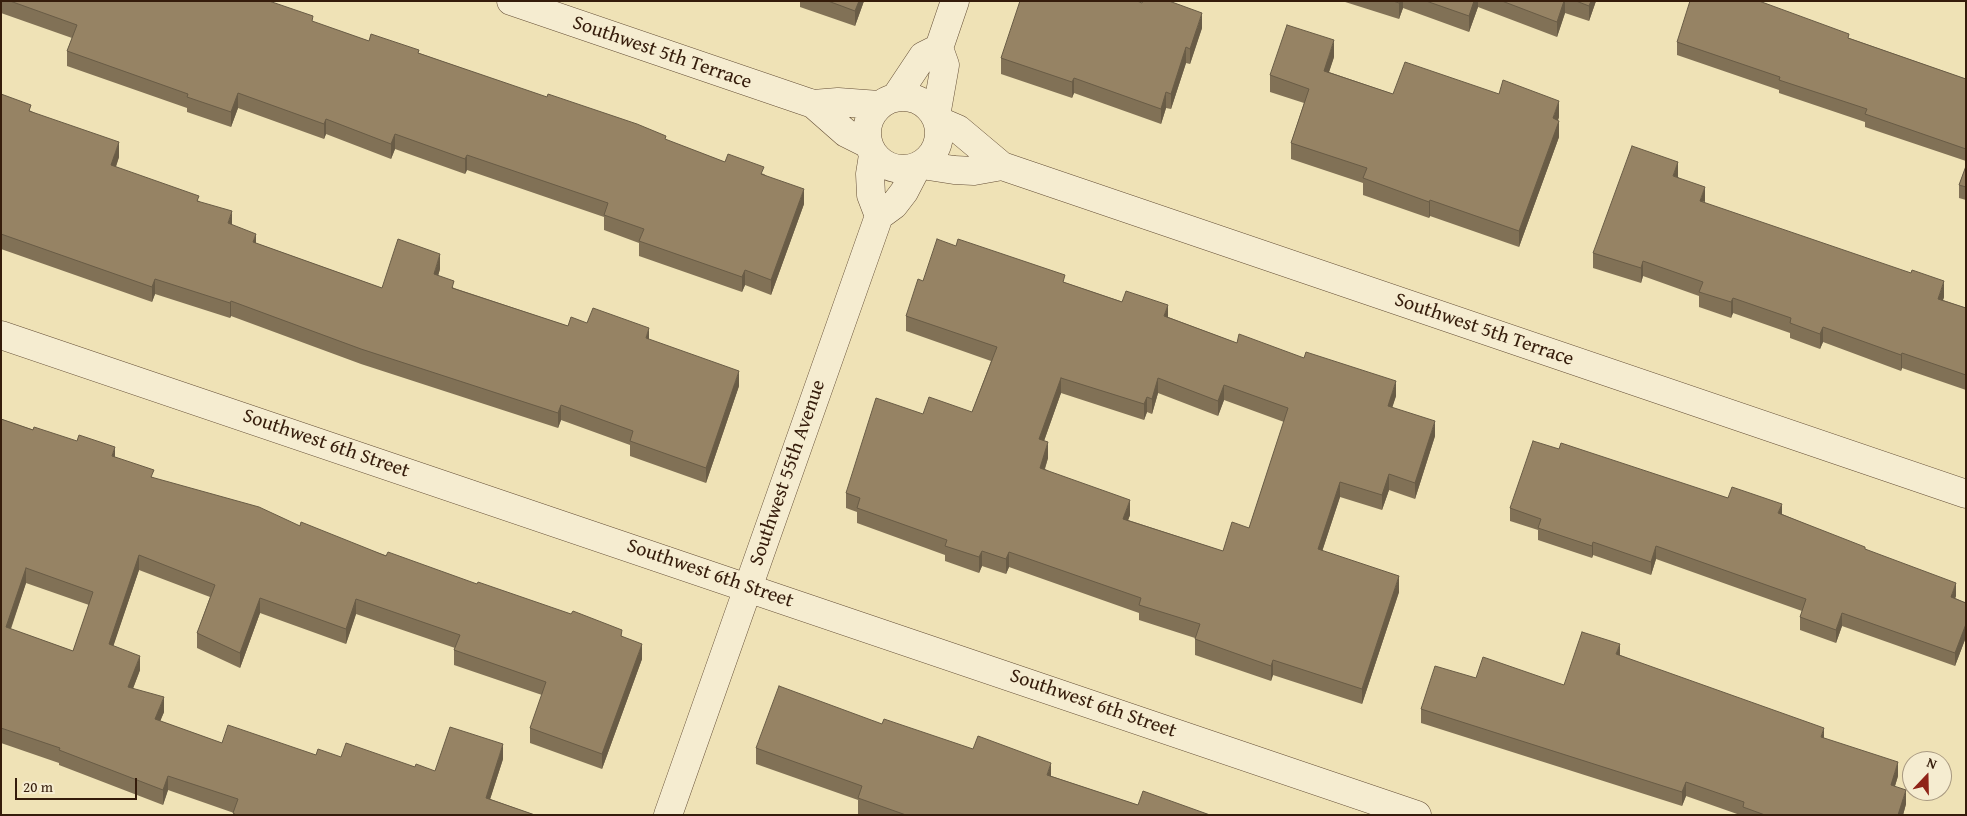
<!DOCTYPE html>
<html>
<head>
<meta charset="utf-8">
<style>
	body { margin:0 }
	#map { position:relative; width:1967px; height:816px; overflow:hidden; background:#efe2b6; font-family:"Gentium Book Plus",serif }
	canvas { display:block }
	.frame { position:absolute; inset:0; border:2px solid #351c0b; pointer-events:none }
	.north { position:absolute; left:1902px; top:751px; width:50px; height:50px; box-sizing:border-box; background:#f5ecd0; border:1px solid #a89981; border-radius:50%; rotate:21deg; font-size:14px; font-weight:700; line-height:20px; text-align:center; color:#351c0b }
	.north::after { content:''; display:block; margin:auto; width:18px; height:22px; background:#8f2418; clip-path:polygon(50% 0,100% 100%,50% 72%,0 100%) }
	.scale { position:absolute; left:15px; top:778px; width:122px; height:22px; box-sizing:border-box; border:2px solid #351c0b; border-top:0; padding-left:6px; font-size:15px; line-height:18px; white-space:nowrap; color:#351c0b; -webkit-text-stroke:4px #f5ecd0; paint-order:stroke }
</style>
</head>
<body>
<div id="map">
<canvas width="1967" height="816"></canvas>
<div class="frame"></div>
<div class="north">N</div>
<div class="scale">20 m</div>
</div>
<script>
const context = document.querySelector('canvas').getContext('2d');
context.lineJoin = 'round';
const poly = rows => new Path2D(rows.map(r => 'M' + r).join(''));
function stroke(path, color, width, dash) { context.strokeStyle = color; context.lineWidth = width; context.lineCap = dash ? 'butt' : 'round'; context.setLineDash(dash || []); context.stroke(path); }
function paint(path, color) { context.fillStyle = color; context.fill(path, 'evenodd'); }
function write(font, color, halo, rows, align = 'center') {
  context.font = font + ' "Gentium Book Plus",serif'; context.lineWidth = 4.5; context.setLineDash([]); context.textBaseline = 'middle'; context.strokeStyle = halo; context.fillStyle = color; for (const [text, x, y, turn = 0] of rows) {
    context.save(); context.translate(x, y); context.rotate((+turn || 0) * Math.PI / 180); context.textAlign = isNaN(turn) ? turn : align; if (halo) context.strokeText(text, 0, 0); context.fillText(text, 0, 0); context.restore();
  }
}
const street = poly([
	[511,1,813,104,838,102,879,105],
	'867 133a36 36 0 1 1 72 0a36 36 0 1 1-72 0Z',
	[895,98,923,56,939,48],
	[813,104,846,133,868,144],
	[936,116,945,65,939,48,955,1],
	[937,120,958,129,1002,166,1966,494],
	[873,155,870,174,871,195,879,216],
	[922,165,954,170,974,171,1002,166],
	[1,335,1417,815],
	[668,815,879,216,894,205,904,192,917,167]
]);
stroke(street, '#644e36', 29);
stroke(street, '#f5ecd0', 28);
paint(poly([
	[1,1,269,1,313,22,369,41,419,53,666,140,725,162,764,174,804,204,771,295,745,285,742,292,639,256,639,243,604,230,604,217,467,170,465,174,395,149,391,159,326,134,324,139,238,108,231,127,187,112,187,108,67,66,67,51,72,38,1,13],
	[800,1,864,1,855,26,800,7],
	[1342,1,1596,1,1589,21,1565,13,1557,37,1478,7,1469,32,1403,8,1399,19],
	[1202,28,1190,64,1186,63,1171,109,1166,108,1161,124,1074,93,1072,98,1001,74,1001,58],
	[1849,38,1966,79,1966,161,1865,127,1865,122,1779,93,1779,90,1677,55,1677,42],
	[1334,57,1329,72,1393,94,1559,117,1558,120,1559,137,1519,247,1430,216,1429,218,1363,195,1363,183,1291,159,1291,143,1304,103,1270,92,1270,75],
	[1,94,31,111,119,157,116,167,199,201,256,243,382,288,440,269,438,276,454,288,568,326,587,323,649,340,739,386,706,483,630,456,630,445,561,420,558,428,361,364,231,316,230,318,155,294,152,302,1,249],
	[1966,166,1966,200,1959,198,1959,185],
	[1678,177,1705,203,1944,297,1943,300,1966,308,1966,390,1902,368,1901,371,1823,342,1820,349,1790,338,1790,333,1733,313,1731,318,1699,307,1699,296,1643,276,1641,283,1593,268,1593,253],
	[956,246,1168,317,1237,343,1396,396,1392,407,1435,436,1415,499,1389,490,1382,510,1340,497,1322,551,1399,592,1362,704,1273,675,1271,681,1195,655,1195,638,1139,620,1139,613,1009,567,1006,574,982,566,979,573,945,561,945,555,857,523,857,512,846,508,846,493,923,414,972,412,991,361,906,331,906,316,923,281],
	[1061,393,1144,420,1147,412,1152,414,1158,393,1218,416,1224,400,1284,422,1249,528,1223,551,1128,520,1130,515,1045,469,1048,458,1044,441],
	[1,419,115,457,154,478,300,526,622,636,642,659,602,769,530,743,530,728,542,695,454,665,454,650,455,648,356,614,346,644,260,613,240,668,197,648,197,633,210,597,139,570,113,646,140,670,133,688,164,712,160,721,222,743,316,755,341,757,415,767,435,771,503,759,490,799,535,815,233,815,234,813,168,790,163,805,59,765,59,763,1,743],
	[26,583,89,605,73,651,11,629],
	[1559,449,1728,498,1782,514,1865,549,1956,596,1955,598,1966,603,1966,637,1955,666,1842,626,1836,643,1800,630,1800,617,1802,611,1656,559,1651,575,1593,555,1592,558,1538,540,1538,530,1510,521,1510,508],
	[1620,655,1824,738,1898,776,1895,786,1906,804,1903,815,1740,815,1686,796,1682,806,1421,723,1421,709,1564,685],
	[882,724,1051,776,1138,805,1210,815,860,815,858,814,858,800,756,764,756,748]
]), '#817156');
paint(poly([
	[859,1,864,1,855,26,855,11],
	[1400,1,1403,1,1403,8,1399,19,1399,3],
	[1474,1,1478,1,1478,7,1469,32,1469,16],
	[1564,1,1565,1,1565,13,1557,37,1557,22],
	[1591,1,1596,1,1589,21,1589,6],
	[1202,13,1202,28,1190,64,1190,49],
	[1334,40,1334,57,1324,87,1324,71],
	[1186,47,1186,63,1171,109,1171,94],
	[1074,78,1074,93,1072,98,1072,82],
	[1166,92,1166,108,1161,124,1161,109],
	[238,93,238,108,231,127,231,112],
	[1559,101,1559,117,1553,135,1553,118],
	[326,119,326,134,324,139,324,124],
	[1559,121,1559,137,1519,247,1519,231],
	[395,134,395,149,391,159,391,144],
	[119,142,119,157,111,180,111,165],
	[467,155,467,170,465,174,465,159],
	[1678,162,1678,178,1673,176],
	[1705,187,1705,202,1700,201],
	[804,189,804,204,771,295,771,280],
	[1430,200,1430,216,1429,218,1429,202],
	[232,211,232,226,228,223],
	[256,234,256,249,253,242],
	[440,254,440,269,434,289,434,274],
	[1643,261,1643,276,1641,283,1641,268],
	[745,270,745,285,742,292,742,277],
	[155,279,155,294,152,302,152,287],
	[1944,281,1944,297,1938,314,1938,299],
	[1733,298,1733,313,1731,318,1731,302],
	[231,301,231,316,230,318,230,303],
	[1168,305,1168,320,1164,316],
	[1823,327,1823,342,1820,349,1820,334],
	[649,328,649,343,646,338],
	[1902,353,1902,368,1901,371,1901,355],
	[739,371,739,386,706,483,706,468],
	[1061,378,1061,393,1039,455,1039,439],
	[1158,378,1158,393,1152,414,1152,399],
	[1396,381,1396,396,1388,421,1388,406],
	[1224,385,1224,400,1218,416,1218,401],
	[1147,397,1147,412,1144,420,1144,404],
	[561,405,561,420,558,428,558,413],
	[1435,421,1435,436,1415,499,1415,483],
	[1048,442,1048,458,1040,483,1040,468],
	[115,447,115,462,112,456],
	[1389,474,1389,490,1382,510,1382,495],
	[1340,482,1340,497,1318,564,1318,549],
	[1130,500,1130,515,1123,534,1123,519],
	[1782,504,1782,517,1778,513],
	[1593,542,1593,555,1592,558,1592,546],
	[1656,546,1656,559,1651,575,1651,562],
	[982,551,982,566,979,573,979,557],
	[1009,552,1009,567,1006,574,1006,559],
	[139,555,139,570,109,659,109,644],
	[26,568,26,583,6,642,6,627],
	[1399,576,1399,592,1362,704,1362,689],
	[1956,583,1956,596,1951,610,1951,597],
	[260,598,260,613,240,668,240,653],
	[356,599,356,614,346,644,346,629],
	[1842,613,1842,626,1836,643,1836,630],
	[1966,624,1966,637,1955,666,1955,653],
	[642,644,642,659,602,769,602,754],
	[1620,644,1620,658,1616,654],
	[140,656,140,670,128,702,128,687],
	[1273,660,1273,675,1271,681,1271,666],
	[164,697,164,712,155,734,155,719],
	[1824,728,1824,742,1821,737],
	[503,744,503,759,486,812,486,798],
	[1898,762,1898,776,1891,799,1891,785],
	[1051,763,1051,779,1047,775],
	[168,776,168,790,163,805,163,790],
	[1686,782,1686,796,1682,806,1682,792],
	[1906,790,1906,804,1903,815,1898,815]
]), '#695c46');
const building = poly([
	[10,1,269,1,313,16,312,21,369,41,371,34,419,50,418,53,547,97,548,94,637,124,666,136,665,139,725,162,728,154,764,167,761,174,804,189,771,280,745,270,742,277,639,241,644,229,604,215,608,203,467,155,465,159,395,134,391,144,326,119,324,124,238,93,231,112,187,97,188,94,67,51,77,25,10,1],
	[828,1,859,1,855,11,828,1],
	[1020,1,1137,1,1142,3,1143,1,1169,1,1202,13,1190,49,1186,47,1171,94,1166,92,1161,109,1074,78,1072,82,1001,58,1020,1],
	[1393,1,1400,1,1399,3,1393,1],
	[1426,1,1474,1,1469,16,1426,1],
	[1502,1,1564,1,1557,22,1502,1],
	[1576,1,1591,1,1589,6,1576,1],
	[1690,1,1759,1,1849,34,1848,38,1966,79,1966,149,1865,114,1867,109,1779,80,1780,77,1677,42,1690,1],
	[1287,25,1334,40,1324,71,1393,94,1405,62,1499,94,1503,80,1559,101,1553,118,1559,121,1519,231,1430,200,1429,202,1363,178,1367,168,1291,143,1309,89,1270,75,1287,25],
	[1,94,31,105,29,111,119,142,111,165,199,196,197,201,232,211,228,223,256,234,253,242,382,288,398,239,440,254,434,274,454,281,452,288,568,326,571,317,587,323,593,308,649,328,646,338,739,371,706,468,630,441,633,431,561,405,558,413,361,349,231,301,230,303,155,279,152,287,1,234,1,94],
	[1632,146,1678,162,1673,176,1705,187,1700,201,1911,273,1912,270,1944,281,1938,299,1966,308,1966,375,1902,353,1901,355,1823,327,1820,334,1790,323,1791,318,1733,298,1731,302,1699,292,1703,282,1643,261,1641,268,1593,253,1632,146],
	[1966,166,1966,187,1959,185,1966,166],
	[937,239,956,246,958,239,1065,275,1063,282,1122,302,1126,291,1168,305,1164,316,1237,343,1239,334,1304,358,1306,352,1396,381,1388,406,1435,421,1415,483,1389,474,1382,495,1340,482,1318,549,1399,576,1362,689,1273,660,1271,666,1195,639,1200,624,1139,605,1141,598,1009,552,1006,559,982,551,979,557,945,546,947,540,857,508,860,498,846,493,876,398,923,414,929,397,972,412,997,347,906,316,918,279,923,281,937,239],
	[1061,378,1144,404,1147,397,1152,399,1158,378,1218,401,1224,385,1288,408,1249,528,1232,522,1223,551,1123,519,1130,500,1040,468,1048,442,1039,439,1061,378],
	[1,419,33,430,34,427,77,441,79,435,115,447,112,456,154,470,151,477,259,507,300,526,301,522,386,556,388,552,477,584,478,582,571,614,573,611,622,630,621,636,642,644,602,754,530,728,546,682,454,650,460,635,356,599,346,629,260,598,240,653,197,633,215,585,139,555,109,644,140,656,128,687,164,697,155,719,222,743,228,725,316,755,318,749,341,757,346,743,415,767,416,764,435,771,450,727,503,744,486,798,535,815,236,815,233,813,238,799,168,776,163,790,59,750,60,748,1,728,1,419],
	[26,568,93,592,73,651,6,627,26,568],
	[1533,441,1559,449,1561,443,1728,498,1732,487,1782,504,1778,513,1865,547,1865,549,1956,583,1951,597,1966,603,1966,624,1955,653,1842,613,1836,630,1800,617,1806,599,1656,546,1651,562,1593,542,1592,546,1538,528,1541,519,1510,508,1533,441],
	[1582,632,1620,644,1616,654,1824,728,1821,737,1898,762,1891,785,1906,790,1898,815,1765,815,1743,807,1744,802,1686,782,1682,792,1421,709,1435,666,1476,678,1483,657,1564,685,1582,632],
	[779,686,882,724,884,719,973,749,978,736,1051,763,1047,775,1138,805,1143,791,1210,815,906,815,858,798,862,786,756,748,779,686]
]);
paint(building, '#968364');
stroke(building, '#695c46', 1);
write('20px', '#351c0b', '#f5ecd0', [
	["Southwest 5th Terrace",662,53,19],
	["Southwest 5th Terrace",1484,330,19],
	["Southwest 6th Street",326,444,19],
	["Southwest 55th Avenue",788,473,-71],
	["Southwest 6th Street",710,574,19],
	["Southwest 6th Street",1093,704,19]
]);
</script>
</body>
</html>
